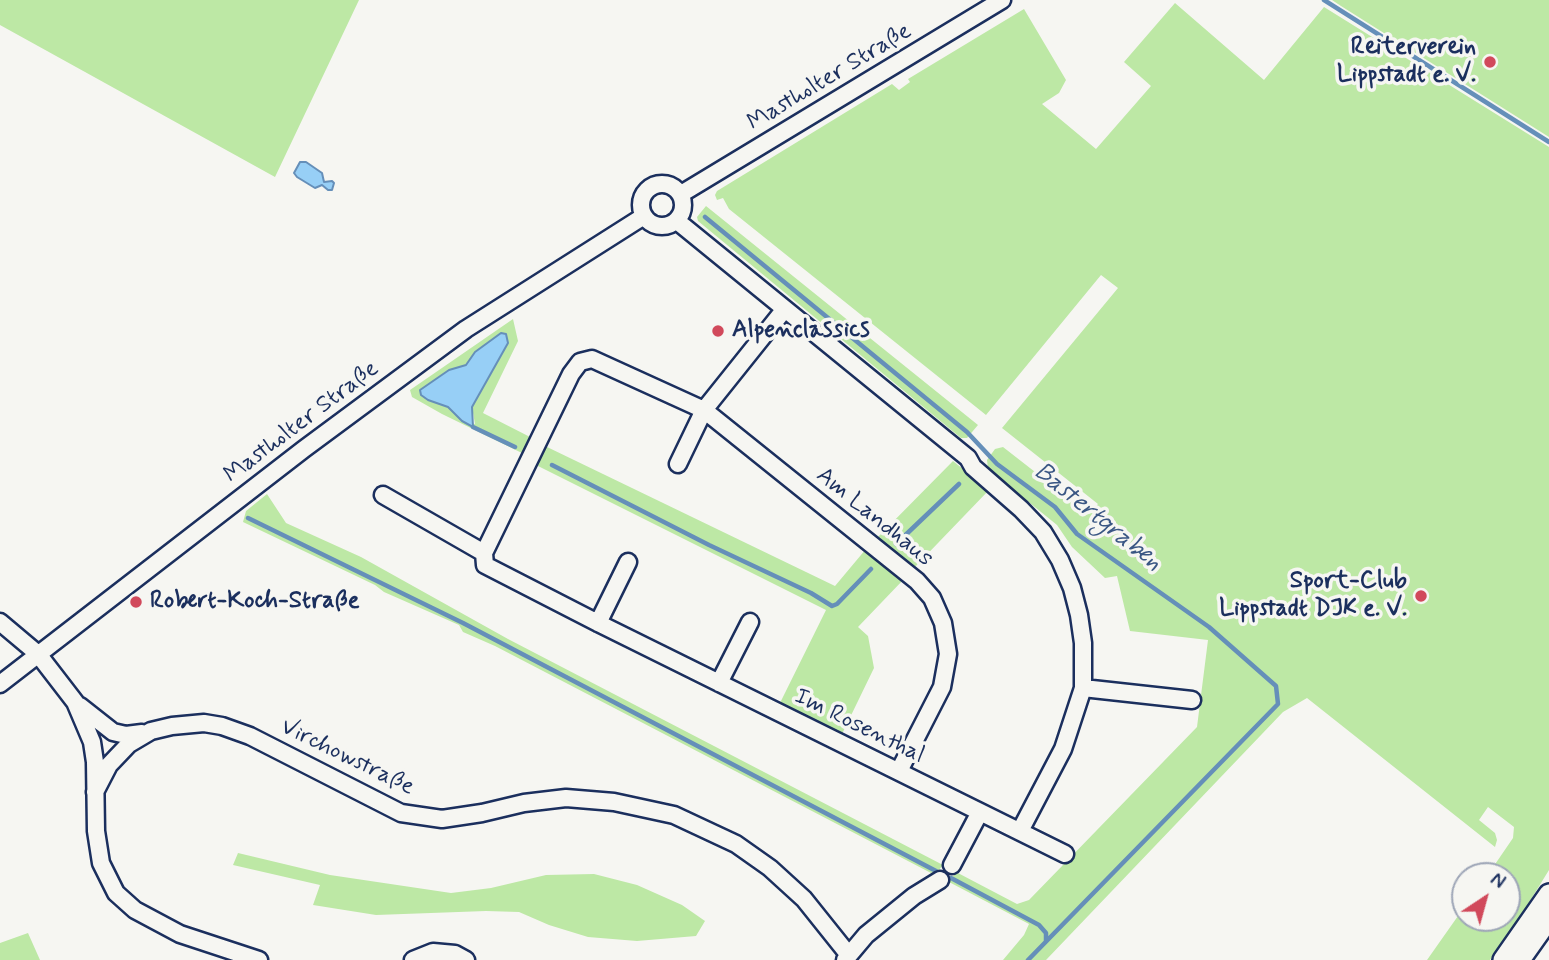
<!DOCTYPE html>
<html>
<head>
<meta charset="utf-8">
<style>
	body { margin:0 }
	#map { position:relative; width:1549px; height:960px; overflow:hidden; background:#f6f6f2; font-family:Mynerve,sans-serif }
	canvas { display:block }
	.north { position:absolute; left:1451px; top:862px; width:70px; height:70px; box-sizing:border-box; background:#f6f6f2; border:2px solid #9ea6b7; border-radius:50%; rotate:36deg; font-size:19px; font-weight:700; line-height:28px; text-align:center; color:#1b2f5e }
	.north::after { content:''; display:block; margin:auto; width:24px; height:32px; background:#d1495b; clip-path:polygon(50% 0,100% 100%,50% 72%,0 100%) }
</style>
</head>
<body>
<div id="map">
<canvas width="1549" height="960"></canvas>
<div class="north">N</div>
</div>
<script>
const context = document.querySelector('canvas').getContext('2d');
context.lineJoin = 'round';
function paint(path, color) { context.fillStyle = color; context.fill(path, 'evenodd'); }
const poly = rows => new Path2D(rows.map(r => 'M' + r).join(''));
function stroke(path, color, width, dash) { context.strokeStyle = color; context.lineWidth = width; context.lineCap = dash ? 'butt' : 'round'; context.setLineDash(dash || []); context.stroke(path); }
function write(font, color, halo, rows, align = 'center') {
  context.font = font + ' Mynerve,sans-serif'; context.lineWidth = 7; context.setLineDash([]); context.textBaseline = 'middle'; context.strokeStyle = halo; context.fillStyle = color; for (const [text, x, y, turn = 0] of rows) {
    context.save(); context.translate(x, y); context.rotate((+turn || 0) * Math.PI / 180); context.textAlign = isNaN(turn) ? turn : align; if (halo) context.strokeText(text, 0, 0); context.fillText(text, 0, 0); context.restore();
  }
}
paint(poly([
	[0,0,359,0,275,177,0,25],
	[1332,0,1549,0,1549,137,1341,6],
	[1175,3,1264,80,1324,7,1549,147,1549,870,1517,922,1490,960,1427,960,1465,906,1465,918,1507,918,1507,876,1487,876,1513,838,1514,827,1488,807,1479,820,1495,833,1497,840,1495,847,1307,698,1283,712,1046,960,1003,960,1024,935,1029,924,949,882,956,872,1017,904,1029,900,1197,727,1208,640,1130,631,1117,576,1105,578,1072,547,1057,525,988,469,987,460,995,449,1003,447,1089,514,1098,504,1002,428,1118,288,1101,275,986,415,729,209,723,198,717,200,715,195,717,191,892,84,899,90,910,82,908,79,1024,9,1066,80,1059,93,1042,104,1096,149,1151,86,1124,62],
	[706,206,978,425,967,438,961,438,698,221,697,217],
	[513,319,518,341,483,413,534,439,526,455,442,414,412,397,410,390],
	[506,334,508,343,472,407,475,424,462,421,448,407,438,402,428,400,421,390,449,370,466,365,475,352],
	[545,446,835,586,866,549,904,579,858,627,868,636,874,668,842,734,780,703,826,610,536,465],
	[953,461,989,490,913,569,875,540],
	[267,494,286,523,361,557,508,639,943,865,938,871,931,873,495,646,463,632,459,625,384,592,375,585,243,522,246,511],
	[238,853,330,875,451,893,491,888,546,875,594,874,637,885,682,905,705,921,696,936,637,941,588,937,549,925,519,912,486,911,376,915,313,905,320,885,233,865],
	[28,933,40,960,0,960,0,943]
]), '#bde8a5');
const water = poly([
	[300,162,306,162,322,173,324,182,332,181,334,183,332,190,328,190,322,185,315,188,297,177,294,173,300,162],
	[501,333,506,334,508,343,472,407,473,427,462,421,448,407,428,400,421,395,420,390,449,370,466,365,475,352,501,333]
]);
paint(water, '#97cff6');
stroke(water, '#658fb9', 2);
stroke(poly([
	[1324,0,1549,142],
	[705,217,967,432,997,464,1055,507,1077,534,1209,627,1276,686,1278,704,1028,960],
	[473,427,515,447],
	[552,465,709,545,811,593,832,606,837,604,871,569],
	[248,518,463,623,936,871],
	[896,544,959,484],
	[951,878,1039,925,1046,933,1046,941]
]), '#658fb9', 4.5);
const minor = poly([
	'641 205a21 21 0 1 1 42 0a21 21 0 1 1-42 0Z',
	[681,194,1002,0],
	[677,221,968,458,973,467,1021,509,1043,532,1060,560,1072,588,1079,615,1083,643,1083,688,1063,749,1020,831],
	[678,464,704,410,784,310],
	[383,495,484,553,485,565,598,623,1065,854],
	[484,553,571,374,580,362,592,359,704,410,917,581,932,598,943,623,948,654,942,687,899,771],
	[0,622,38,654,75,702,92,742,95,762,96,831,101,863,116,893,135,910,180,934,259,960],
	[598,623,628,562],
	[719,683,750,622],
	[0,684,304,449,466,329,644,216],
	[1083,688,1192,700],
	[80,706,113,732,126,735,142,733],
	[95,792,109,765,129,744,151,731,172,726,204,723,222,726,250,736,401,813,442,819,482,813,524,803,566,798,614,802,674,815,736,844,770,868,804,899,848,954],
	[952,865,980,812],
	[413,960,433,952,455,954,466,960],
	[845,960,866,935,914,896,940,880]
]);
const major = poly([
	[1503,960,1549,894],
	[1520,960,1549,919]
]);
stroke(minor, '#1b2f5e', 21);
stroke(major, '#1b2f5e', 24);
stroke(minor, '#f6f6f2', 16);
stroke(major, '#f6f6f2', 19);
for (const [x, y, r, color] of [
	[1490,62,7,"#d1495b"],
	[718,331,7,"#d1495b"],
	[1421,596,7,"#d1495b"],
	[136,602,7,"#d1495b"]
]) { const dot = new Path2D(); dot.arc(x, y, r, 0, 2 * Math.PI); context.fillStyle = color; context.fill(dot); stroke(dot, '#f6f6f2', 2.5); }
write('bold 24px', '#1b2f5e', '#f6f6f2', [
	["Reiterverein",1476,48],
	["Lippstadt e. V.",1476,76],
	["Alpenclassics",732,331,"left"],
	["Sport-Club",1407,582],
	["Lippstadt DJK e. V.",1407,610],
	["Robert-Koch-Straße",150,602,"left"]
], 'right');
write('24px', '#1b2f5e', '#f6f6f2', [
	["Mastholter Straße",830,78,-31],
	["Mastholter Straße",302,423,-37],
	["Am Landhaus",874,518,39],
	["Im Rosenthal",859,727,26],
	["Virchowstraße",347,758,26]
]);
write('italic 26px', '#3a5784', '#f6f6f2', [
	["Bastertgraben",1097,518,39]
]);
</script>
</body>
</html>
